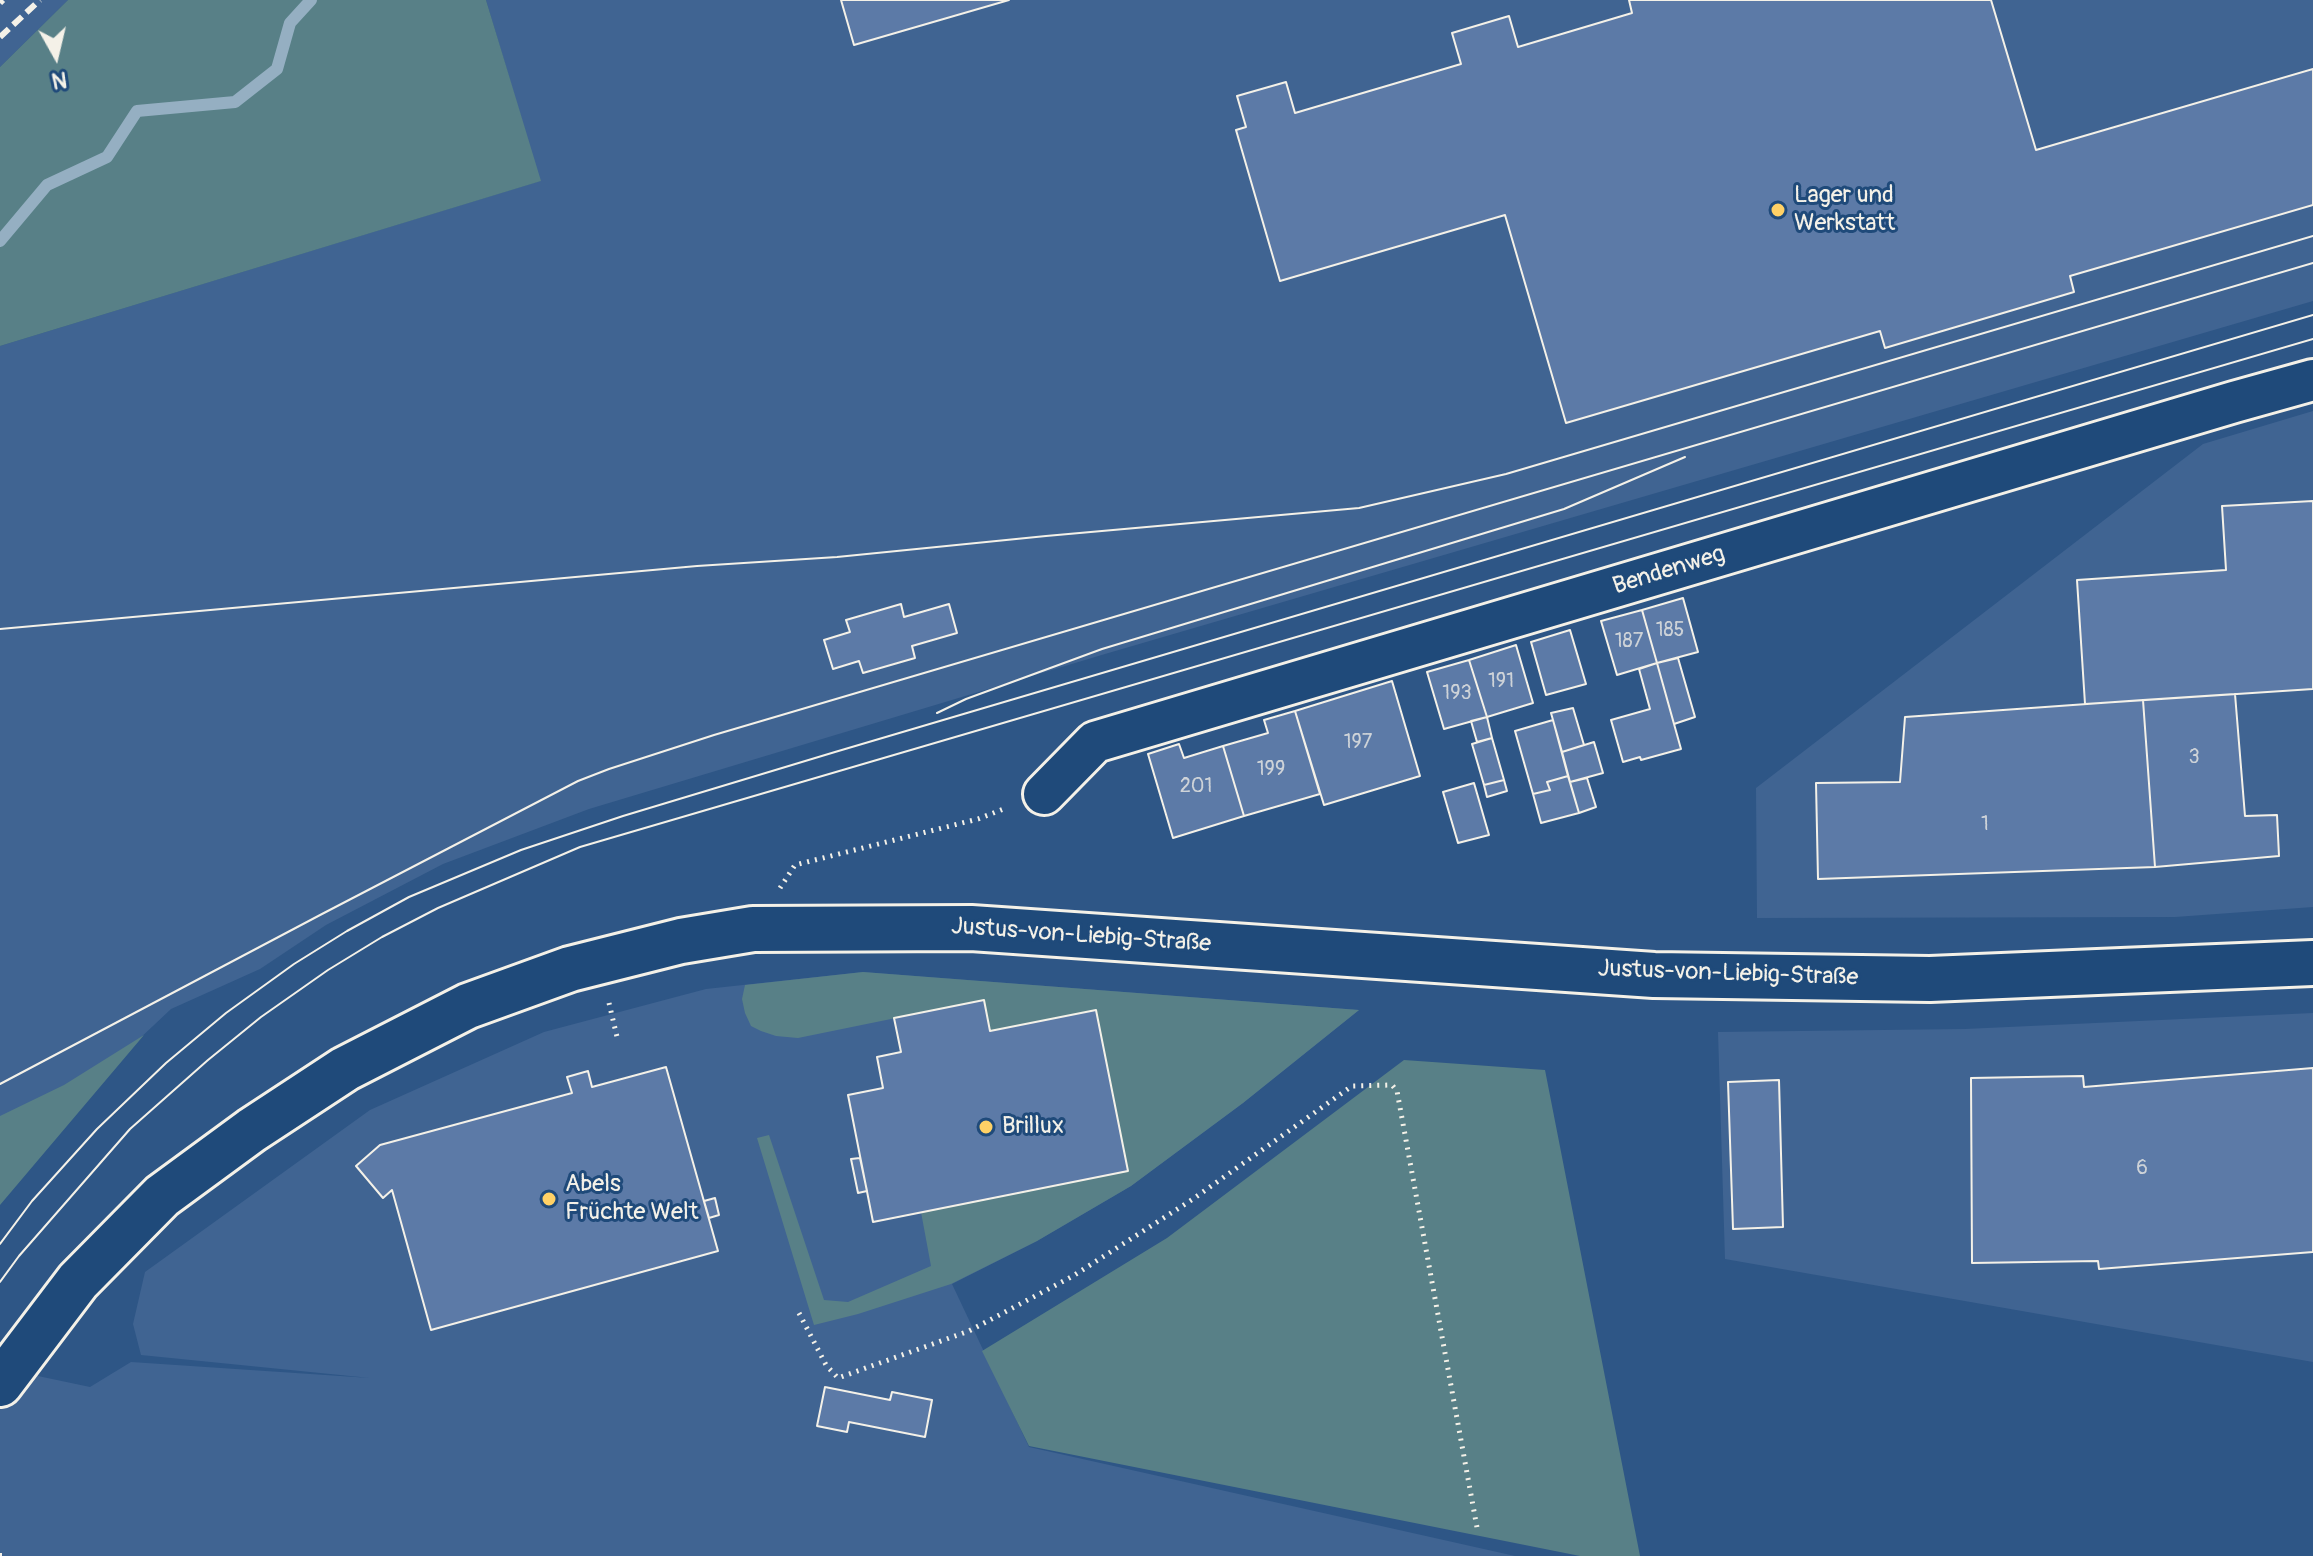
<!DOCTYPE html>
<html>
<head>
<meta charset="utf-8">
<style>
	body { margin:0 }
	#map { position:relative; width:2313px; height:1556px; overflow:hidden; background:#2e5686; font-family:Pangolin,sans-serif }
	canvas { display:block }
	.north { position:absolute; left:16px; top:16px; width:80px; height:80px; -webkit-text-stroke:6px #1f4a7a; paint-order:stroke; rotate:172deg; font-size:22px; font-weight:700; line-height:32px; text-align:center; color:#f4f1e8 }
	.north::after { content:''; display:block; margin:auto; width:28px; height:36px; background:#f4f1e8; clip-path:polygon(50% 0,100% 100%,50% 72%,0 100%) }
</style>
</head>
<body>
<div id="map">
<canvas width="2313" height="1556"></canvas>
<div class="north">N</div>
</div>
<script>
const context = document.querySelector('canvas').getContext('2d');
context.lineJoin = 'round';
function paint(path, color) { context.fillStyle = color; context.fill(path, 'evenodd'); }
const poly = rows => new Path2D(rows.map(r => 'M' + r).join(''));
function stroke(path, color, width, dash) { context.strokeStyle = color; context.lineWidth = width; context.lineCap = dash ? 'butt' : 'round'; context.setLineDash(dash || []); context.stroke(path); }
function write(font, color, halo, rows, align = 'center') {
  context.font = font + ' Pangolin,sans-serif'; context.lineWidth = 6; context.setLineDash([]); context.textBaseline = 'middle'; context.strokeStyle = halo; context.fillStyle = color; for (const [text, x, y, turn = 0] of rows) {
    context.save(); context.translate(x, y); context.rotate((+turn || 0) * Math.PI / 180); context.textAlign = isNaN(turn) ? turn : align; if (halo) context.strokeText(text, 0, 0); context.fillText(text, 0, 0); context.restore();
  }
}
paint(poly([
	[0,0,68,0,0,67],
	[486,0,2313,0,2313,301,1105,654,589,809,443,864,326,925,260,969,171,1009,0,1170,0,346,540,181],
	[2313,411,2313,907,2175,917,1757,918,1756,788,2203,444],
	[863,972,1359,1010,1243,1103,1131,1186,1037,1241,952,1284,1029,1447,1515,1556,0,1556,0,1368,90,1387,131,1362,370,1378,141,1355,133,1324,145,1272,370,1110,544,1032,706,989],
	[2313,1013,2313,1362,1725,1259,1718,1032,1965,1029]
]), '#406492');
paint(poly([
	[68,0,486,0,541,181,0,346,0,67],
	[863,972,1359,1010,1243,1103,1131,1186,1037,1241,951,1284,858,1314,814,1325,757,1138,769,1135,824,1300,848,1302,931,1266,921,1212,1127,1171,1095,1010,990,1031,984,1000,798,1038,776,1036,761,1031,751,1026,745,1013,742,999,745,985],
	[144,1035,0,1205,0,1116,64,1085],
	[1404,1060,1545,1070,1640,1556,1580,1556,1029,1446,982,1351,1167,1238]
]), '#588087');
stroke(poly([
	[0,241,47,185,107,157,137,111,235,102,277,69,290,23,311,0]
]), '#95afc2', 12);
const building = poly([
	[841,0,1009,0,854,45,841,0],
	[1629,0,1991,0,2036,150,2313,69,2313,205,2070,276,2074,292,1885,348,1880,331,1566,423,1505,215,1280,281,1236,130,1246,127,1237,96,1286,82,1295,113,1461,64,1452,33,1509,16,1518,47,1632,13,1629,0],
	[2313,501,2313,689,2085,704,2077,580,2226,570,2222,506,2313,501],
	[1683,598,1698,652,1657,663,1642,610,1683,598],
	[901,604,904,617,949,604,957,633,912,646,915,658,863,673,859,661,833,669,824,640,850,632,846,620,901,604],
	[1642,610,1657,663,1617,675,1601,621,1642,610],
	[1570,630,1586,684,1546,695,1531,642,1570,630],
	[1516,645,1533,703,1487,717,1469,660,1516,645],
	[1678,658,1695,717,1674,724,1657,663,1678,658],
	[1469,660,1487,717,1444,729,1427,672,1469,660],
	[1657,663,1681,749,1641,760,1640,757,1623,762,1611,720,1650,709,1639,669,1657,663],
	[1392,681,1420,776,1324,805,1295,711,1392,681],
	[2235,694,2245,816,2277,815,2279,856,2155,867,2143,700,2235,694],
	[2143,700,2155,867,1818,879,1816,783,1900,782,1905,717,2143,700],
	[1573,708,1584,745,1562,752,1551,713,1573,708],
	[1295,711,1320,794,1244,816,1223,746,1268,733,1264,720,1295,711],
	[1487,717,1492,738,1477,742,1471,721,1487,717],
	[1553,720,1568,776,1547,782,1550,790,1533,794,1515,731,1553,720],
	[1492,738,1504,780,1484,785,1472,744,1492,738],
	[1594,742,1603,773,1570,782,1562,752,1594,742],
	[1179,744,1184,758,1223,746,1244,816,1173,838,1148,754,1179,744],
	[1568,776,1579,813,1541,823,1533,794,1550,790,1547,782,1568,776],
	[1587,778,1596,807,1579,813,1570,782,1587,778],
	[1504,780,1507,791,1487,797,1484,785,1504,780],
	[1474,783,1489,835,1458,843,1443,792,1474,783],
	[984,1000,990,1031,1096,1010,1128,1171,873,1222,848,1095,883,1088,877,1057,901,1052,894,1018,984,1000],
	[666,1067,718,1251,431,1330,392,1190,383,1198,356,1166,380,1145,572,1093,567,1077,588,1071,592,1087,666,1067],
	[2313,1068,2313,1252,2099,1269,2098,1261,1972,1263,1971,1078,2083,1076,2084,1087,2313,1068],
	[1779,1080,1783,1227,1733,1229,1728,1082,1779,1080],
	[860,1158,867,1191,858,1193,851,1159,860,1158],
	[715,1198,719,1215,709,1218,704,1201,715,1198],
	[825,1387,890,1400,892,1392,932,1400,925,1437,849,1422,847,1432,817,1426,825,1387]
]);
paint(building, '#5c7aa7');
stroke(building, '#f4f1e8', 2);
const street = poly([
	[1044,794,1095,742,2234,402,2313,380]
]);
const secondary = poly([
	[0,1384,78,1281,162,1196,252,1130,345,1069,468,1006,570,969,681,941,753,929,971,928,1654,975,1930,979,2313,963]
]);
stroke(street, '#f4f1e8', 46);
stroke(secondary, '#f4f1e8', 50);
stroke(poly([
	[780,888,795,865,978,819,1006,808],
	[609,1003,618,1041],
	[799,1313,826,1365,838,1378,969,1331,1073,1276,1193,1199,1352,1086,1392,1085,1397,1091,1478,1533]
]), '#f4f1e8', 5, [2, 6]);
stroke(street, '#1f4a7a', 40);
stroke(secondary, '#1f4a7a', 44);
stroke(poly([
	[0,629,697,566,837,557,1046,536,1359,508,1506,474,2313,236],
	[937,713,966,699,1102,649,1564,509,1685,457],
	[0,1084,322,914,578,781,609,769,714,735,2313,263],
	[0,1244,32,1201,97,1129,166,1063,226,1013,294,964,347,931,409,897,521,850,623,816,835,752,2313,315],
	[0,1282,19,1256,130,1129,208,1060,261,1017,328,970,382,937,438,908,580,847,2313,339]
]), '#f4f1e8', 2);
stroke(poly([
	[0,3,3,0],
	[0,37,40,0],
	[0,1556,2,1556]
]), '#f4f1e8', 6, [12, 6]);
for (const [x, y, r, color] of [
	[1778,210,8,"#ffd166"],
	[986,1127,8,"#ffd166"],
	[549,1199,8,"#ffd166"]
]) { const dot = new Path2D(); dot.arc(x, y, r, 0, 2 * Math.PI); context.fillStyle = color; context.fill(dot); stroke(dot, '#1f4a7a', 3); }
write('20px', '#ced3d8', null, [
	["185",1670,631],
	["187",1629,642],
	["191",1501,682],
	["193",1457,694],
	["197",1358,743],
	["3",2194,758],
	["199",1271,770],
	["201",1196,787],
	["1",1985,825],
	["6",2142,1169]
]);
write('24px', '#f4f1e8', '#1f4a7a', [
	["Lager und",1794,196],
	["Werkstatt",1794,224],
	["Brillux",1002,1127],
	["Abels",565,1185],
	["Früchte Welt",565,1213]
], 'left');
write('24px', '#f4f1e8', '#1f4a7a', [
	["Bendenweg",1669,571,-17],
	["Justus-von-Liebig-Straße",1081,936,4],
	["Justus-von-Liebig-Straße",1728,974,2]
]);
</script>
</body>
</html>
